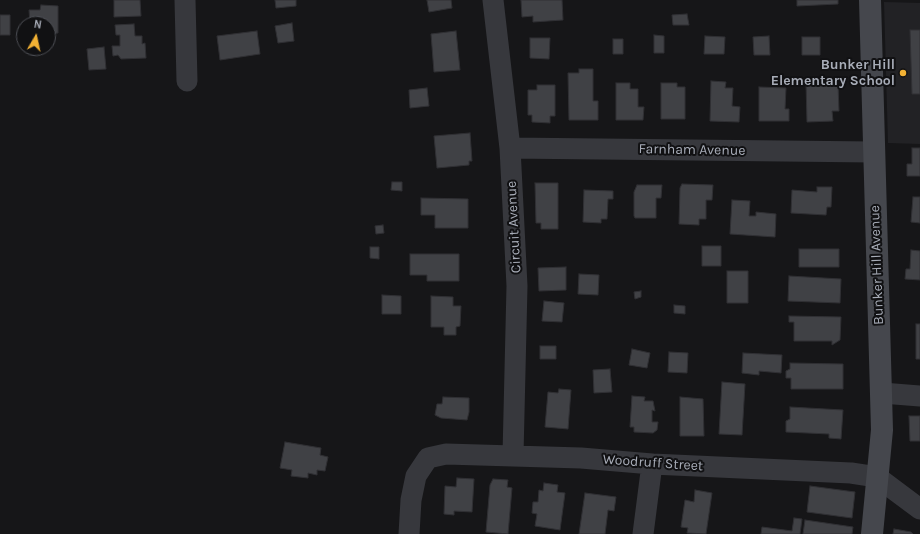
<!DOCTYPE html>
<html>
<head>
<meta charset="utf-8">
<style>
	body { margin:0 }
	#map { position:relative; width:920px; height:534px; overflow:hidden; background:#161618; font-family:Karla,sans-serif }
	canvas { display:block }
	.north { position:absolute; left:16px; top:16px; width:40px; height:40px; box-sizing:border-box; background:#111113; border:1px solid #4d4f55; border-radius:50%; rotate:9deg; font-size:11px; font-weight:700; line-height:16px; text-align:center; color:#a8adb8 }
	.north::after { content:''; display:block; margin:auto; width:14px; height:18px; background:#f2b134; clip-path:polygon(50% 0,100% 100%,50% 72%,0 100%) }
</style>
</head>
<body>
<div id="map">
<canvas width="920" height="534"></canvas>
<div class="north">N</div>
</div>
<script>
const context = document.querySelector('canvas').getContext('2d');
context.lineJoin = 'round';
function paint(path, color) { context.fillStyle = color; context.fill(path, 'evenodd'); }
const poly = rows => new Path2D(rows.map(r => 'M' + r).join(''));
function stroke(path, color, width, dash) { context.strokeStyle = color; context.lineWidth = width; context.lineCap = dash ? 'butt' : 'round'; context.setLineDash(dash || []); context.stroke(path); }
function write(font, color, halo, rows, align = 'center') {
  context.font = font + ' Karla,sans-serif'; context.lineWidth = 4; context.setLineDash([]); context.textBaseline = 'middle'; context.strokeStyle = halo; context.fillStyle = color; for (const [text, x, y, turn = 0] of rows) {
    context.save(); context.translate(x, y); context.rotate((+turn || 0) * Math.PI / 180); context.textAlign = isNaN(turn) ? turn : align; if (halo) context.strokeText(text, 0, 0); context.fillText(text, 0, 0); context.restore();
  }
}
paint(poly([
	[884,2,920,3,920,144,888,143]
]), '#222225');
const building = poly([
	[114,0,140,0,141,16,114,17,114,0],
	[275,0,296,0,296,6,276,8,275,0],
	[427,0,451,0,452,8,429,12,427,0],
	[521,0,562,0,563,20,533,22,533,16,522,17,521,0],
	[797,0,838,0,838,4,797,6,797,0],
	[41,5,58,6,58,33,48,34,48,24,30,24,29,10,40,10,41,5],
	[687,14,689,25,673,25,672,15,687,14],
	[0,15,10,15,10,35,0,35,0,15],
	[292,23,294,41,278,43,275,26,292,23],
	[134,24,135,36,142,36,142,44,145,43,146,58,121,59,118,55,113,56,112,46,120,46,120,35,116,35,115,25,134,24],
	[910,30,920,30,920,94,912,94,910,30],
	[257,31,260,54,220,60,217,36,257,31],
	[456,31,460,70,434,72,431,34,456,31],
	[654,35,664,36,664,53,654,53,654,35],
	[705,36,725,37,724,54,704,54,705,36],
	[769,36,770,55,754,55,753,37,769,36],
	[802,37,820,37,820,55,802,55,802,37],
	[530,38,550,38,549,59,530,58,530,38],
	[613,39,623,39,623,54,613,54,613,39],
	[104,47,106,69,89,70,87,49,104,47],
	[579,69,593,69,593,101,598,101,598,120,569,120,568,73,579,73,579,69],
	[711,81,726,82,725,88,733,88,732,106,740,107,739,122,710,121,711,81],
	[832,81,832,85,838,85,839,111,832,111,833,121,807,122,806,82,832,81],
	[616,83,630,83,630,89,638,89,638,107,644,107,643,120,616,120,616,83],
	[661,83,677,83,677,87,685,87,685,119,661,119,661,83],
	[537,85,555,85,555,116,550,116,550,123,532,122,532,115,528,115,528,90,537,90,537,85],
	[759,87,786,88,785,109,789,109,789,121,759,121,759,87],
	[427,88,429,106,410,108,409,90,427,88],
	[470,133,472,161,469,161,469,165,437,168,434,136,470,133],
	[912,148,920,148,920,176,907,176,907,164,912,164,912,148],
	[392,182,402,182,402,191,391,190,392,182],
	[535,183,558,183,558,229,541,229,541,223,536,223,535,183],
	[682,184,713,185,712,200,706,200,706,219,699,219,699,225,679,224,680,188,682,184],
	[637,185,662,185,661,198,656,198,656,218,635,218,634,216,634,192,637,185],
	[817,187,832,187,831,207,827,207,826,215,791,213,792,190,817,192,817,187],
	[584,190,613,191,613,199,608,199,607,219,601,219,601,223,583,222,584,190],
	[913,197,920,197,920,223,911,222,913,197],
	[421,198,468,199,468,228,435,228,435,215,421,215,421,198],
	[732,200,750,201,749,216,756,216,756,212,776,214,775,237,730,234,732,200],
	[383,225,384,233,376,234,375,226,383,225],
	[702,246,721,246,721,266,702,266,702,246],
	[370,247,379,247,379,259,370,258,370,247],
	[799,249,839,249,839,267,799,267,799,249],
	[911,250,920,251,920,280,905,279,906,269,910,269,911,250],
	[410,254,459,254,459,281,427,281,427,275,410,275,410,254],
	[566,267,566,290,539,291,538,268,566,267],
	[727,271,748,271,748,303,727,303,727,271],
	[579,274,599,275,598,295,578,294,579,274],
	[789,276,841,279,840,303,788,301,789,276],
	[641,291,641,297,635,299,634,292,641,291],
	[382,295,401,296,401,314,382,314,382,295],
	[431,296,453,297,453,306,461,306,460,326,456,327,456,335,444,335,444,327,431,327,431,296],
	[544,301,564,303,562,322,542,321,544,301],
	[674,305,685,306,685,314,674,313,674,305],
	[789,316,841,317,840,340,832,345,832,341,794,341,794,322,789,322,789,316],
	[916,324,920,324,920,359,916,359,916,324],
	[540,346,556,346,556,359,540,359,540,346],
	[632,349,650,353,647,368,629,365,632,349],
	[669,352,688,353,687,373,668,372,669,352],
	[743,353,782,355,781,373,759,371,759,375,742,373,743,353],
	[790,363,843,364,843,389,791,389,791,378,786,378,786,371,790,369,790,363],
	[610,369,612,392,594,393,593,370,610,369],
	[722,382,745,384,742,435,719,434,722,382],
	[559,389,571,390,568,429,545,427,548,392,558,393,559,389],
	[632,396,645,397,644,401,653,401,655,411,652,410,652,422,658,422,657,430,653,433,634,432,634,427,630,427,632,396],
	[443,397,469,398,469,412,467,420,441,418,435,415,437,404,442,404,443,397],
	[680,397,703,399,704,436,680,436,680,397],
	[790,407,843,410,841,439,829,438,829,434,786,432,786,421,790,419,790,407],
	[909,416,920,416,920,441,910,441,909,416],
	[285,442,321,448,320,455,328,457,325,471,317,470,317,475,308,473,308,478,291,476,292,470,280,468,285,442],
	[457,478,474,479,472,512,454,511,454,515,444,514,445,486,456,487,457,478],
	[493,479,508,480,507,487,512,488,508,534,486,532,490,485,493,479],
	[544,483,558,485,557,492,565,493,560,530,535,526,537,514,532,513,533,502,538,502,539,490,543,491,544,483],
	[810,486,855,492,852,518,807,512,810,486],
	[695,490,712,493,706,534,687,533,688,528,681,527,685,500,694,502,695,490],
	[585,493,616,497,614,511,608,510,605,534,579,534,585,493],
	[794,518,802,519,800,534,761,534,762,527,792,531,794,518],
	[805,520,853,527,852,534,803,534,805,520],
	[894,529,911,532,913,534,893,534,894,529]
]);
paint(building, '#404145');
stroke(building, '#303034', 1);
stroke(poly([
	[185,0,187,81],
	[493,0,510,148,517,286,513,455],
	[510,148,873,152],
	[882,393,920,396],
	[409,534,411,500,416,476,428,458,446,454,581,458,652,464,851,473,877,477,920,509],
	[643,534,652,464]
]), '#37383d', 21);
stroke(poly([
	[870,0,882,430,872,534]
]), '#45474d', 22);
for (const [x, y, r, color] of [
	[903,73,4,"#f2b134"]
]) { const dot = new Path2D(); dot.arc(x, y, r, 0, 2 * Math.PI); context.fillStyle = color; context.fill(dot); stroke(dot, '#111113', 1.5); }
write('bold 14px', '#a8adb8', '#111113', [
	["Bunker Hill",895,65],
	["Elementary School",895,81]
], 'right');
write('14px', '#a8adb8', '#111113', [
	["Farnham Avenue",692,150,1],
	["Circuit Avenue",514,227,-93],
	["Bunker Hill Avenue",877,265,-92],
	["Woodruff Street",653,463,4]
]);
</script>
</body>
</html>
